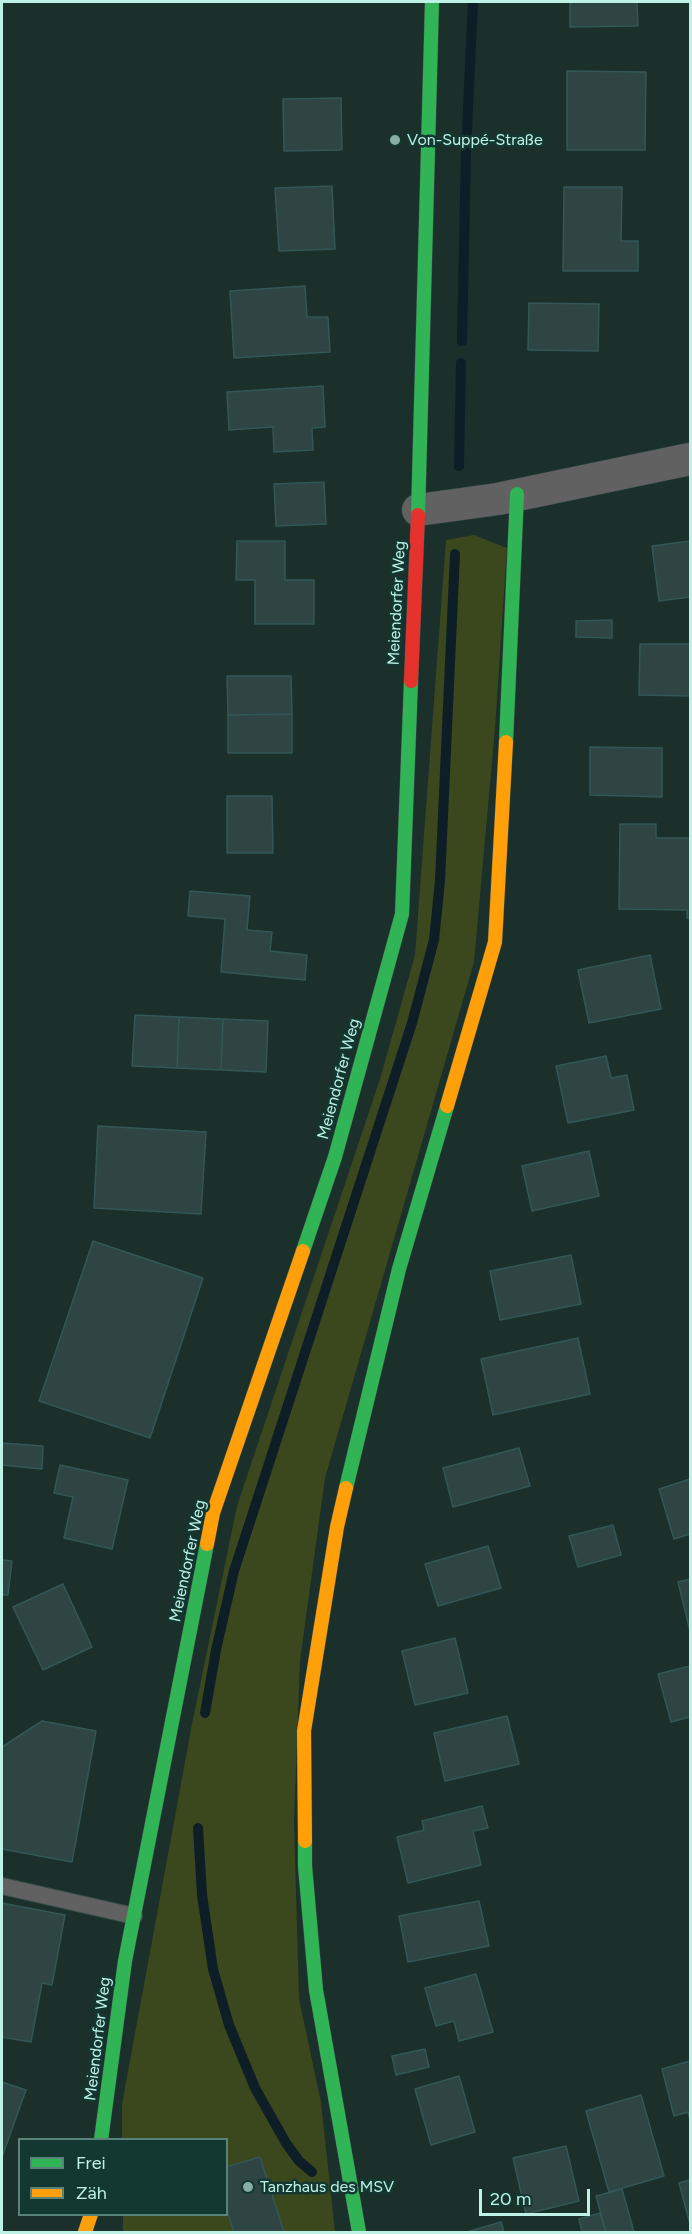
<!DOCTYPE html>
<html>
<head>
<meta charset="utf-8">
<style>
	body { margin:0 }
	#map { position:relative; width:692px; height:2234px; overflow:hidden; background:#1b2f2b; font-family:Figtree,sans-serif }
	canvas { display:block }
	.frame { position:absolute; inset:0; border:3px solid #bff2e7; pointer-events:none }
	.legend { position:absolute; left:18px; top:2138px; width:210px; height:78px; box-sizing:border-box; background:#133731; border:2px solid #58827a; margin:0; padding:8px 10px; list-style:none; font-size:18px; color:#bff2e7 }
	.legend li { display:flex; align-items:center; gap:12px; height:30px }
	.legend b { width:30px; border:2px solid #58827a }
	.scale { position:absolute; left:479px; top:2189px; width:111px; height:27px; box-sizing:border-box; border:3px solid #bff2e7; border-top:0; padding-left:8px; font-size:18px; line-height:21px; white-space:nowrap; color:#bff2e7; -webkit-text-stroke:4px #133731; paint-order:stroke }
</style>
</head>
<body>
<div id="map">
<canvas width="692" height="2234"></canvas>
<div class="frame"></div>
<ul class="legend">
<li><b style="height:8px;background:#30b455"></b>Frei</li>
<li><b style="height:8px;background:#ff9f0a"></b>Zäh</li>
</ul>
<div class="scale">20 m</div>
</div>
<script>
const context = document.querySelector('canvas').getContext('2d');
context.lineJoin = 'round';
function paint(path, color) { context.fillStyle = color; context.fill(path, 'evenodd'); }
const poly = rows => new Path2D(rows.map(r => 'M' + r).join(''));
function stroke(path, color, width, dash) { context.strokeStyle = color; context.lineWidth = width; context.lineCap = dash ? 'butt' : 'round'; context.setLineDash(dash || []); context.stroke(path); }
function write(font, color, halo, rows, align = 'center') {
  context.font = font + ' Figtree,sans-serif'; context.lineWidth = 5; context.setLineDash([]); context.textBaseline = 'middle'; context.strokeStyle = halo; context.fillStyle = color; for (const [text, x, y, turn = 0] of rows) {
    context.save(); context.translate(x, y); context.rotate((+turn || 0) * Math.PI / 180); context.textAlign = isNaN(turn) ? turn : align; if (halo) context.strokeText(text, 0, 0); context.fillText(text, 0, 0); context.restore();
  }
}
paint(poly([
	[474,535,507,548,495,729,474,962,325,1478,300,1661,294,1821,299,1999,321,2102,335,2232,123,2232,123,2215,226,2214,226,2140,122,2140,122,2104,192,1724,237,1506,380,1079,415,955,446,540]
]), '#3b471c');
stroke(poly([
	[462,341,466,152,473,2],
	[459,466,461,363],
	[205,1713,216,1650,234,1571,412,1023,434,940,440,881,455,554],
	[198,1828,202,1895,213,1969,229,2025,255,2088,286,2143,299,2161,312,2172]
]), '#0e1e26', 10);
const building = poly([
	[570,2,637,2,638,26,570,27,570,2],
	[567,71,646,72,645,150,567,150,567,71],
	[341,98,342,150,284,151,283,99,341,98],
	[332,186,335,249,279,251,275,188,332,186],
	[564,187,622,187,621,241,638,241,638,271,563,271,564,187],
	[305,286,307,317,328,317,330,352,234,358,230,291,305,286],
	[529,303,599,304,598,351,528,350,529,303],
	[323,386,325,427,312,428,313,450,274,452,273,427,229,430,227,392,323,386],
	[324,482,326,524,276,526,274,484,324,482],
	[237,541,285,541,285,580,314,580,314,624,255,624,255,580,236,580,237,541],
	[690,541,690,597,659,601,652,546,690,541],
	[612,620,612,638,576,637,576,621,612,620],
	[640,644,690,644,690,696,639,695,640,644],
	[227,676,291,676,292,714,228,715,227,676],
	[292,714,292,753,228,753,228,715,292,714],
	[590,747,662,748,662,797,590,795,590,747],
	[227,796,272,796,273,853,227,853,227,796],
	[620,824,656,824,656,838,690,838,690,918,687,918,687,910,619,909,620,824],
	[190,891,250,896,247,930,272,932,270,951,307,955,305,980,221,972,225,919,188,916,190,891],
	[650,955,661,1009,589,1023,578,970,650,955],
	[135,1015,179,1017,177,1068,132,1066,135,1015],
	[179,1017,223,1019,221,1070,177,1068,179,1017],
	[223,1019,268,1021,266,1072,221,1070,223,1019],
	[606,1056,611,1078,627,1075,634,1110,568,1123,556,1066,606,1056],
	[98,1126,206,1132,201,1214,94,1208,98,1126],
	[589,1151,599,1196,532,1211,522,1166,589,1151],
	[93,1241,203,1278,150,1438,39,1401,93,1241],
	[571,1255,581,1304,500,1320,490,1271,571,1255],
	[578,1338,590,1394,493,1415,481,1359,578,1338],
	[2,1443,43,1446,42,1469,2,1465,2,1443],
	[519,1448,530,1486,453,1507,443,1468,519,1448],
	[60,1465,128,1480,112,1549,64,1538,73,1497,54,1493,60,1465],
	[690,1479,690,1534,674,1539,659,1489,690,1479],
	[613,1525,621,1555,578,1567,569,1536,613,1525],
	[488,1546,501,1588,438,1606,425,1564,488,1546],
	[2,1560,12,1561,8,1595,2,1595,2,1560],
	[690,1579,690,1631,678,1582,690,1579],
	[63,1584,92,1647,43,1670,13,1607,63,1584],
	[455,1638,468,1693,415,1705,402,1651,455,1638],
	[690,1666,690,1717,671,1722,658,1674,690,1666],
	[507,1716,519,1764,445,1781,434,1733,507,1716],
	[42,1721,96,1731,72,1862,2,1849,2,1747,42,1721],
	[482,1806,488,1828,473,1831,481,1865,408,1883,397,1837,424,1830,422,1821,482,1806],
	[479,1901,489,1946,408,1962,399,1916,479,1901],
	[2,1903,65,1915,52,1985,42,1983,31,2042,2,2037,2,1903],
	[476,1974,493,2032,459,2041,454,2021,436,2026,425,1988,476,1974],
	[425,2049,429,2067,396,2075,392,2056,425,2049],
	[690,2061,690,2120,688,2112,674,2116,662,2069,690,2061],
	[459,2076,475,2132,431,2145,415,2089,459,2076],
	[2,2082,26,2090,2,2157,2,2082],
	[641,2095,664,2176,609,2192,586,2111,641,2095],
	[566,2146,579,2201,526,2214,513,2158,566,2146],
	[260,2157,284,2232,234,2232,226,2208,226,2167,260,2157],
	[690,2180,690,2224,679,2183,690,2180],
	[622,2189,634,2232,606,2232,596,2196,622,2189],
	[600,2213,606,2232,582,2232,579,2219,600,2213],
	[501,2222,504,2232,470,2232,470,2231,501,2222]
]);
paint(building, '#2e4544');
stroke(building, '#335757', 1.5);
const lane = poly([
	[2,1886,134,1916]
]);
const street = poly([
	[418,510,498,499,690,459]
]);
const fast = poly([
	[418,515,432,2],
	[506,742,517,494],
	[303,1251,335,1157,402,914,411,681],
	[346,1488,399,1269,447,1106],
	[305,1841,305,1866,316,1990,359,2232],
	[101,2140,125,1961,207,1544]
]);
const slow = poly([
	[447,1106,495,942,506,742],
	[207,1544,213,1513,303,1251],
	[305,1841,304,1731,337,1527,346,1488],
	[85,2232,91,2214]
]);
const jam = poly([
	[411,681,418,515]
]);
stroke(lane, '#374d48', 18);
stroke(street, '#374d48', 33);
stroke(fast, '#374d48', 15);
stroke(slow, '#374d48', 15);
stroke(jam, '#374d48', 15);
stroke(lane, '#616162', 16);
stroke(street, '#616162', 32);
stroke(fast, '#30b455', 14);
stroke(slow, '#ff9f0a', 14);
stroke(jam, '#e5322d', 14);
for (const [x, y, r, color] of [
	[395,140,6,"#86aea5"],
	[248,2187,6,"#86aea5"]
]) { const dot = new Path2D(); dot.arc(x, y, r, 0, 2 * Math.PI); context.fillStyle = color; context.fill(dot); stroke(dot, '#133731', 2); }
write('16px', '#bff2e7', '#133731', [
	["Von-Suppé-Straße",407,140],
	["Tanzhaus des MSV",260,2187]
], 'left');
write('16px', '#bff2e7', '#133731', [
	["Meiendorfer Weg",397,603,-87],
	["Meiendorfer Weg",339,1079,-75],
	["Meiendorfer Weg",188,1561,-78],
	["Meiendorfer Weg",98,2039,-83]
]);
</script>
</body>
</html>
